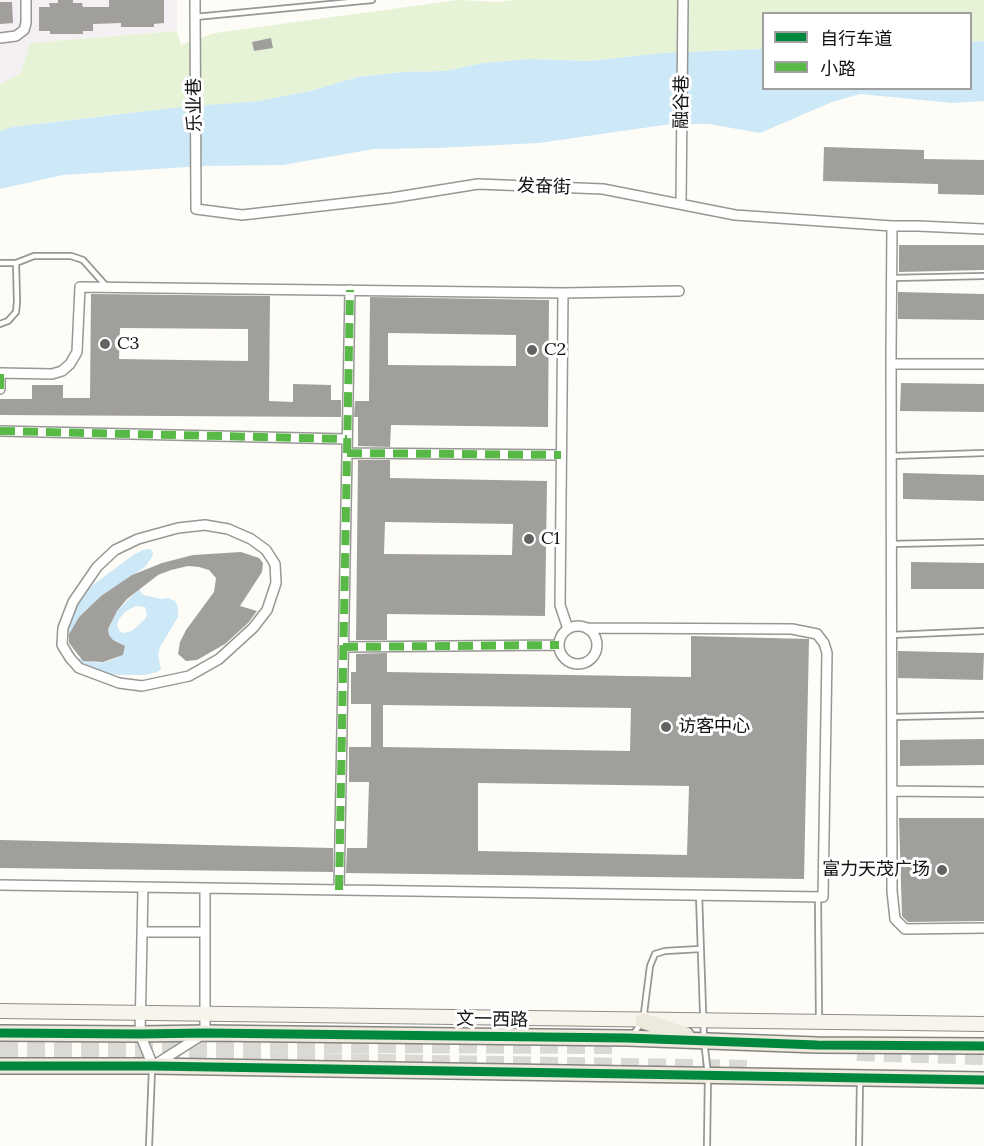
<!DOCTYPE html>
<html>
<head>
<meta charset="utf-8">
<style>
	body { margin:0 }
	#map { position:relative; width:984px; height:1146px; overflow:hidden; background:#fdfcf7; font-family:Lora,"Noto Sans SC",serif }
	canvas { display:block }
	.legend { position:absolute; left:762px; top:12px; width:210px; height:78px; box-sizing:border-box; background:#fff; border:2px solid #a0a0a0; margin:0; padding:8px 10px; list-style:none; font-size:18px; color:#111 }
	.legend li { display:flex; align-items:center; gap:12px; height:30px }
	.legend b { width:30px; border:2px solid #a0a0a0 }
</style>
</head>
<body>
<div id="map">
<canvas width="984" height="1146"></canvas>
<ul class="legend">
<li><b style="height:8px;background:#00873e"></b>自行车道</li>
<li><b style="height:8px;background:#58b947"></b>小路</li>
</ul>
</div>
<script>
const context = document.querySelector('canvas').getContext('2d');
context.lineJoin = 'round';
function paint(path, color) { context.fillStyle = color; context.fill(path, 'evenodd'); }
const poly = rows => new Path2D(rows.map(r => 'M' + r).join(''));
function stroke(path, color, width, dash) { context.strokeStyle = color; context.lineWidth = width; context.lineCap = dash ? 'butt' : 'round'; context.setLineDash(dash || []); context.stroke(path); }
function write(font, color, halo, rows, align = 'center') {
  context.font = font + ' Lora,"Noto Sans SC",serif'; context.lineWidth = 6; context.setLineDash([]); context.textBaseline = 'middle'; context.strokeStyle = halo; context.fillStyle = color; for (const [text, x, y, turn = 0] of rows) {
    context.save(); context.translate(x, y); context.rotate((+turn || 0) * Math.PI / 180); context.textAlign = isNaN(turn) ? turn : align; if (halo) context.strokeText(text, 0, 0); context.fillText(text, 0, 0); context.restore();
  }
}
paint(poly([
	[0,0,177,0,177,31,30,43,21,74,0,84]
]), '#f5f0f3');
paint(poly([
	[458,0,496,2,514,0,984,0,984,41,971,42,970,14,764,14,763,49,661,53,590,61,529,59,483,63,445,71,402,72,358,77,310,91,258,101,121,114,12,127,0,131,0,84,21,73,30,43,177,31,181,45,215,33]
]), '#e7f3d7');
paint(poly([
	[984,41,984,101,953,103,860,94,832,102,760,133,709,124,671,124,539,143,437,148,374,149,283,165,203,166,63,175,0,189,0,131,12,127,173,108,258,101,310,91,358,77,402,72,445,71,483,63,529,59,590,61,661,53,763,49,764,88,970,88,971,42],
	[150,549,153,552,152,557,145,567,101,596,79,617,69,634,68,629,79,601,93,585,133,555,143,550],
	[140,588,140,591,144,595,161,599,168,598,175,601,178,607,178,617,160,647,158,655,161,669,157,672,145,675,122,675,107,674,82,663,78,658,96,663,109,661,123,655,125,646,113,640,109,635,108,629,117,611],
	[136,606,145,607,147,614,145,619,132,631,124,633,120,632,117,625,119,619,126,611]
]), '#cde8f7');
paint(poly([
	[58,0,73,0,73,3,82,3,83,7,109,7,109,0,164,0,164,23,154,24,154,27,121,27,121,23,93,24,93,31,83,31,83,34,50,34,50,31,39,31,39,7,50,7,49,3,58,3],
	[0,2,12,2,13,23,0,24],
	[271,38,273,48,254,51,252,42],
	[824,147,924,150,924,159,984,160,984,195,938,194,938,184,823,181],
	[899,245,984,245,984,270,899,272],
	[898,292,984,294,984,320,898,319],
	[91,294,270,296,269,401,293,402,293,384,331,385,331,400,341,400,341,417,0,415,0,399,32,399,32,385,63,385,63,398,90,398],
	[120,328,248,329,248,361,119,359],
	[370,297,549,300,548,427,391,425,390,447,358,446,358,417,354,417,355,401,369,401],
	[388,333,516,335,516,366,388,365],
	[901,383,984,384,984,412,900,411],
	[358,460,390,460,390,478,547,481,545,616,387,614,387,640,356,640],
	[385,522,513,524,512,555,384,554],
	[903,473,984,475,984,501,903,499],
	[241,552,259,558,263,563,262,572,240,606,257,611,248,623,225,644,197,660,186,661,178,654,180,642,186,630,214,592,216,578,209,570,199,567,188,566,171,570,158,575,127,599,117,611,108,629,109,635,113,640,125,646,123,655,103,662,83,661,69,643,69,634,79,617,101,596,132,575,162,563,193,555],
	[911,562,984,563,984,589,911,589],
	[691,636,809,639,804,879,346,873,347,848,367,848,369,782,349,782,349,747,371,747,371,704,351,704,351,672,356,672,356,654,387,653,387,672,691,677],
	[383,705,631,708,630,751,383,747],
	[478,783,689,786,687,855,478,851],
	[898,651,984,653,983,680,898,678],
	[984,739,984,765,900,766,900,740],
	[899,818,984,818,984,921,908,922,902,916],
	[0,840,333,848,333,872,0,868]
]), '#a19f9c');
stroke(poly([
	[0,1043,619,1045],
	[857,1052,984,1056],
	[0,1057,754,1069]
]), '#dad9d4', 18, [18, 9]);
const lane = poly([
	[195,17,372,0],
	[0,263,16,263,34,256,71,256,83,260,107,287],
	[892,278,984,276],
	[0,324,8,321,16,312,17,302,16,263],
	[891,456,984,453],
	[891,544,984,542],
	[891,635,984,631],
	[892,717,984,715],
	[699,895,704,1040,708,1075,707,1146],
	[818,897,819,1019],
	[634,1033,643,1021,650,966,655,954,665,951,700,949],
	[149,1146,152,1069],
	[859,1146,860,1080]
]);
const street = poly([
	[195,0,196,209,242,215,391,198,478,184,603,189,735,215,892,226],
	[0,38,16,36,24,30,26,23,26,0],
	[681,204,683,0],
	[984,229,918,226,892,226,891,354,892,891,895,919,905,929,984,928],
	[563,293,560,605,568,629],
	[891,364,984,364],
	[0,373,52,374,62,371,70,364,77,352,80,287,563,293,679,291],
	[0,389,0,373],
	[0,431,347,439],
	[347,453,561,455],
	[205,525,228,529,251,539,266,550,275,564,276,583,267,610,253,628,219,659,189,676,142,686,119,683,79,668,70,658,62,645,63,628,73,602,97,567,115,550,138,539,178,528,205,525],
	'559 645a19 19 0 1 1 38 0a19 19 0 1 1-38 0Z',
	[343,647,559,645],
	[892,791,984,792],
	[0,885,823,897,827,653,824,643,817,634,792,629,587,628],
	[143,887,140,1034,153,1066,205,1033,205,888],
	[339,890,350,290],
	[142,932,203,932]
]);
const secondary = poly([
	[0,1011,984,1024]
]);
const primary = poly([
	[643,1021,686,1035],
	[0,1033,140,1034,205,1033,627,1038,817,1045,984,1046],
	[0,1066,153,1066,984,1080]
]);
stroke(lane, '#979795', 8);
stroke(street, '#979795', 12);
stroke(secondary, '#8e8d8b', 16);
stroke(primary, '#858482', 18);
stroke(lane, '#fffffe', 4.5);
stroke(street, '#fffffe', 9);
stroke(secondary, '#f6f4eb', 14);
stroke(primary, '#ede9dc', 15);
stroke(poly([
	[0,389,0,373],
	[0,431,347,439],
	[347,453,561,455],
	[343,647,559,645],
	[339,890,350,290]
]), '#58b947', 8, [15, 8]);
stroke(poly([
	[0,1033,140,1034,205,1033,627,1038,817,1045,984,1046],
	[0,1066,153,1066,984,1080]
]), '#00873e', 9);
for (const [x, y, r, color] of [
	[105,344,6,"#646362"],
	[532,350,6,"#646362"],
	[529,539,6,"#646362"],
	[666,727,6,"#646362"],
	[942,870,6,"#646362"]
]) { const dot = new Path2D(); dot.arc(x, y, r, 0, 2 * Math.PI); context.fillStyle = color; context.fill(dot); stroke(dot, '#fff', 2); }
write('18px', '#111', '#fff', [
	["融谷巷",682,102,-89],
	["乐业巷",195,105,-91],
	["发奋街",544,187,2],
	["文一西路",492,1020,1]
]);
write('18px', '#111', '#fff', [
	["C3",117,344],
	["C2",544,350],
	["C1",541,539],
	["访客中心",678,727],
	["富力天茂广场",930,870,"right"]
], 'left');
</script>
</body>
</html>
